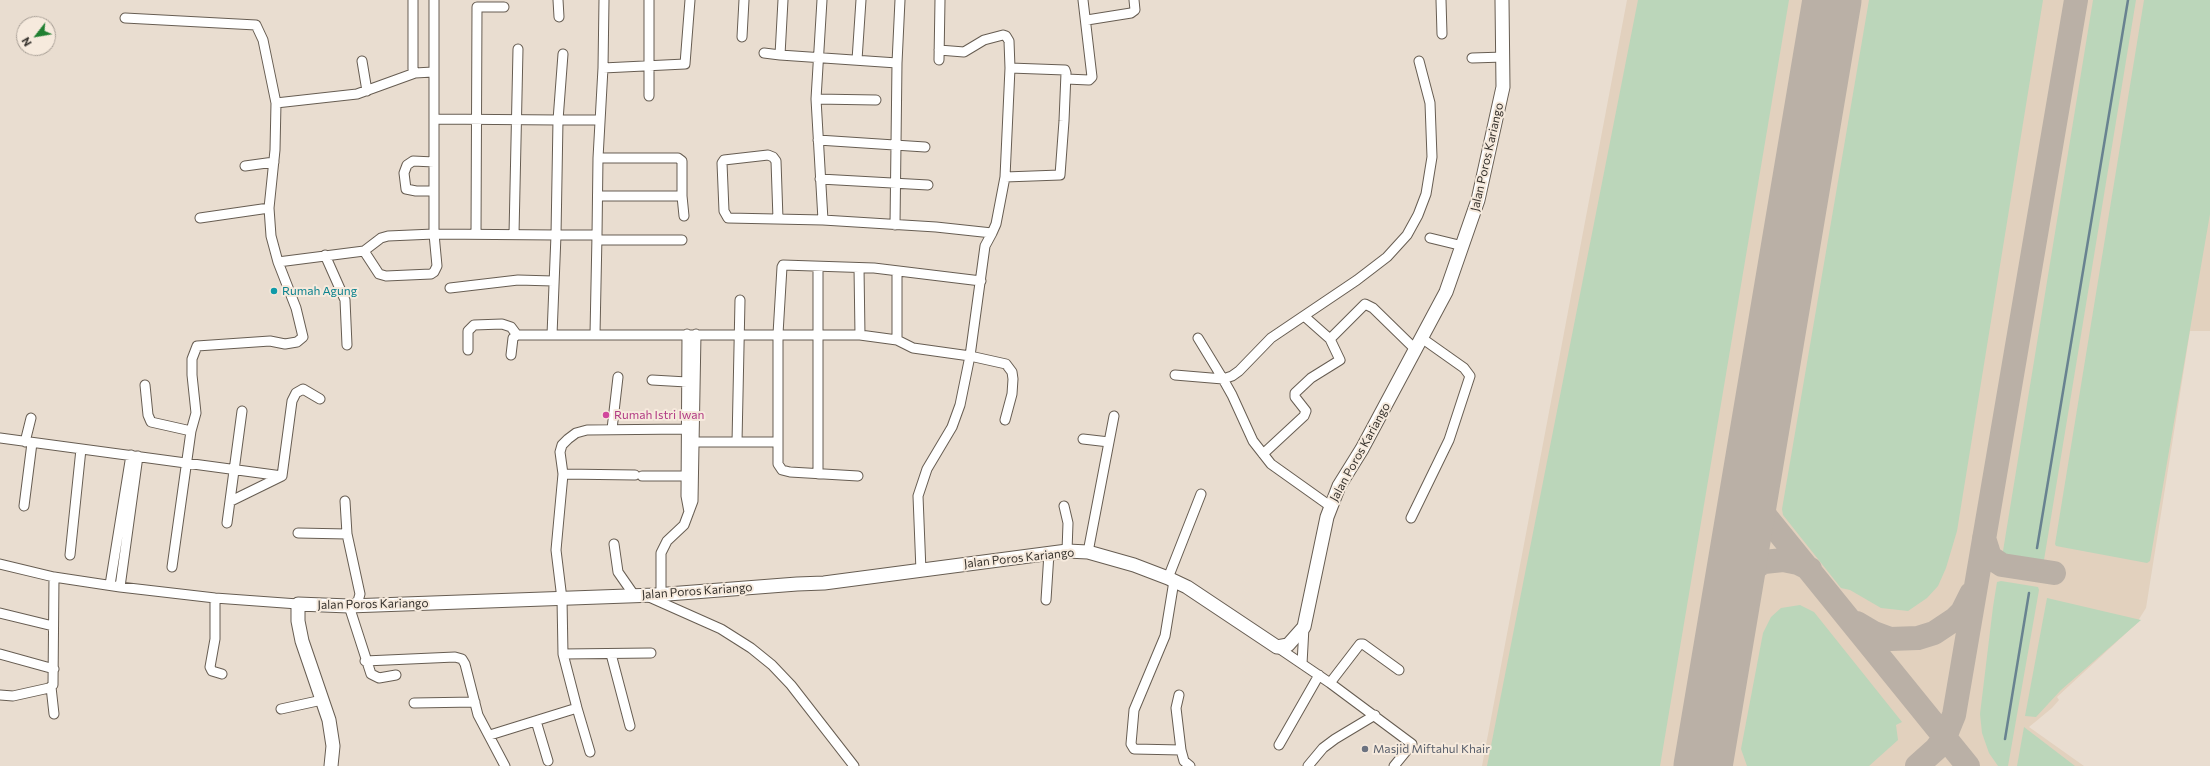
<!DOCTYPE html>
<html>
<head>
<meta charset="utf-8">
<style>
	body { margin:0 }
	#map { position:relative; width:2210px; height:766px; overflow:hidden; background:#e9ddd0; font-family:Commissioner,sans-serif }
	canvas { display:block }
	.north { position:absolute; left:16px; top:16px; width:40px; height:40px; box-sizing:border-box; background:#f6eadd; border:1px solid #a9a097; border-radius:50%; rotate:239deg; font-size:11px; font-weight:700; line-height:16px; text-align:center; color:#36322d }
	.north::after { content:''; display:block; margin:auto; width:14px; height:18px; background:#207f31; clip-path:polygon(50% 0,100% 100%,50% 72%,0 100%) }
</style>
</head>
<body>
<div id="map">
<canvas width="2210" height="766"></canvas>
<div class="north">N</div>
</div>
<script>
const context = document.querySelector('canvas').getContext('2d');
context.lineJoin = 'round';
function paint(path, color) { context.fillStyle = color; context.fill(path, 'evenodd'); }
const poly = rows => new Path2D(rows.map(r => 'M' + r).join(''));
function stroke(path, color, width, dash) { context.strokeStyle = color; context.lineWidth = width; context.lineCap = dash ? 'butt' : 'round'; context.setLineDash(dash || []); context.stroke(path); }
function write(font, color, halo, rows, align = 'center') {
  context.font = font + ' Commissioner,sans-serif'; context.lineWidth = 4; context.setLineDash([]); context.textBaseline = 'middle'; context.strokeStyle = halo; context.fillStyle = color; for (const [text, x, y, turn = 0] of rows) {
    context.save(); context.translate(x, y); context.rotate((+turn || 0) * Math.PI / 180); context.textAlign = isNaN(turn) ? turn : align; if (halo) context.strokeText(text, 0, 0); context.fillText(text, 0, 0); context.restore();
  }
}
paint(poly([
	[1627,0,2210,0,2210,331,2190,331,2146,608,2136,624,2057,697,2059,700,2052,708,2029,727,2084,766,1482,766]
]), '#e2d1be');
paint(poly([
	[1638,0,1789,0,1660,766,1487,766],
	[1869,0,2043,0,1957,531,1946,568,1938,586,1927,598,1908,611,1881,608,1850,590,1841,588,1783,515,1782,509],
	[2093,0,2136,0,2044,560,2038,563,2008,558,2003,555,2003,551],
	[2144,0,2210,0,2210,214,2150,561,2147,563,2056,546,2055,544],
	[2001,581,2038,587,2039,590,2008,766,1998,766,1989,753,1982,733,1980,714,1993,607,1997,582],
	[2047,598,2141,620,2061,690,2036,717,2025,716],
	[1800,605,1814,612,1902,722,1896,725,1898,740,1869,766,1747,766,1741,749,1763,633,1771,617,1781,608],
	[2024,727,2075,766,2017,766]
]), '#bbd6ba');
stroke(poly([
	[2037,548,2128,0],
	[2005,739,2029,593]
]), '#688290', 2.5);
stroke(poly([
	[1753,473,1753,491,1757,503,1767,518,1968,766],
	[1984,538,1990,557,2002,565,2054,573],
	[1735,579,1764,562,1783,560,1798,563,1810,569],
	[1857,623,1874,633,1890,639,1918,638,1934,633,1955,619,1962,612,1971,594],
	[1704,764,1704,766],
	[1917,766,1936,749,1945,737,1954,715,2076,0]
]), '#bab0a6', 24);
stroke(poly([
	[1703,766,1832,0]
]), '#bab0a6', 59);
const minor = poly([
	[413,0,413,69,415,73,433,72],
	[558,0,559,17],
	[649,0,649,96],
	[783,0,780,55,897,63],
	[822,0,816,99,823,220],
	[1441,0,1442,34],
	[125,18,256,25,263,40,276,103,275,150,269,208],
	[1087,20,1131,13,1135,10,1134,0],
	[742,37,744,0],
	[939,50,964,52,984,40,1003,35,1006,36,1009,41,1010,68,1005,177,996,224,992,233],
	[764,53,780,55],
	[1472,58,1504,57],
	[857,60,861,0],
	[939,60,940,0],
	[362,61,367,91],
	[603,68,604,0],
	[1066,79,1089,80,1092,77,1083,0],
	[816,99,876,100],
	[276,103,357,94,415,73],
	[434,119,558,120,563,54],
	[818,140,925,147],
	[598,158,678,158,682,161,682,196,598,196],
	[245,166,274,162],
	[1005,177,1060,175,1064,121,1066,73,1065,70,1010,68],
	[820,179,928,185],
	[434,191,416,191,406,189,404,173,407,165,413,161,434,162],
	[682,196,684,216],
	[778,219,776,161,773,157,768,155,724,160,722,163,724,211,728,218,823,220,936,227,992,233,985,246,970,356,960,405,952,427,927,469,918,496,921,571],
	[895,225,897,63,900,0],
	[476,234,477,7,504,7],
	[514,234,518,49],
	[597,235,598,158,603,68,685,64,690,0],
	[1430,238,1463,246],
	[597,240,682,240],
	[364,251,379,274,386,276,431,274,434,272,437,266,434,234,434,0],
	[325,255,345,300,347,345],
	[278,262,364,251,381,238,388,236,434,234,556,235,552,335,517,335,511,327,502,324,474,325,468,331,468,350],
	[859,268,860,335],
	[450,288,518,280,553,281],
	[1304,316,1330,339,1365,304,1373,308,1416,350],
	[595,334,597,235,556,235,558,120,600,120],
	[687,334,686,496,689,512],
	[552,335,860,335,897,340,913,348,970,356,1006,364,1012,372,1013,379,1012,394,1005,420],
	[897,340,897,271],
	[511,355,513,338,517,335],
	[1175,375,1223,379,1198,338],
	[652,380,687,382],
	[145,385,148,415,151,422,191,431],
	[612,429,618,377],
	[0,438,282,476],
	[1083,439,1109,442],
	[25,442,31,418],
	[694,442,737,442,740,300],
	[737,442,777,442],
	[1263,454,1304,416,1306,411,1295,397,1295,393,1311,378,1340,360,1330,339],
	[563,474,635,475],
	[818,474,818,267],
	[282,476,292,401,296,393,303,389,320,399],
	[642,476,686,476],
	[858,476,790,472,782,470,778,464,778,334,782,267,783,265,874,268,981,281],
	[231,501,282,476],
	[345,501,347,534,360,594,358,601,349,606,371,674,379,678,396,675],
	[24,506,32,443],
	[1064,506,1068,523,1067,551],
	[1330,506,1271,464,1253,441,1232,395,1223,379,1232,376,1239,371,1271,338,1357,280,1387,257,1407,235,1418,215,1426,194,1432,157,1430,103,1419,61],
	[1411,518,1449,440,1470,376,1464,368,1423,339],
	[227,523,242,411],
	[298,533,347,534],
	[614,544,618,572,634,595],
	[1088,552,1114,416],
	[70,555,81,449],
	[0,564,54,577,120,587,215,598,298,604],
	[172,567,191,431,196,413,192,375,192,359,197,346,270,341,285,344,297,342,303,337,296,308,278,262,271,236,269,208,200,218],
	[1168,578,1201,494],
	[1174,581,1165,636,1134,710,1131,744,1134,749,1181,750],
	[110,585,131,455],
	[120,587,138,456],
	[661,594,661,553,667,541,684,525,693,501,696,334],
	[649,597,721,629,751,648,772,665,791,685,854,766],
	[215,598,215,639,210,667,212,671,222,674],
	[1046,600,1049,553],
	[0,613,53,626],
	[1277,647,1330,683,1412,744,1394,766],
	[0,654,54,669],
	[563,654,651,653],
	[611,654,630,726],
	[365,661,455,657,462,659,465,664,478,715,505,766],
	[1302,664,1304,627],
	[1330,683,1360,644,1363,644,1399,670],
	[51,687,54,714],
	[0,695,13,696,49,688,53,685,54,577],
	[1179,695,1176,708,1181,750,1184,761,1190,766],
	[414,703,475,702],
	[281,709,322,700],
	[536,721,548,761],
	[490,735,577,708],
	[1279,745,1319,675],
	[590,752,577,708,563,654,562,599,556,550,563,474,560,452,562,445,568,439,576,433,587,430,686,429],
	[1308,766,1323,748,1335,739,1375,715]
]);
const secondary = poly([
	[331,766,333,746,329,720,302,641,298,621,298,604,349,606,655,595,797,584,824,583,1067,551,1088,552,1134,565,1168,578,1187,587,1277,647,1288,645,1304,627,1327,517,1339,486,1362,449,1446,292,1478,200,1503,87,1502,0]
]);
stroke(minor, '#675d52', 11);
stroke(secondary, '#675d52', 15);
stroke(minor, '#fff', 9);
stroke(secondary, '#fff', 13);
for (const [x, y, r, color] of [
	[274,291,4,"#0f9aa8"],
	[606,415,4,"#d1479c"],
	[1365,749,4,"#6b7280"]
]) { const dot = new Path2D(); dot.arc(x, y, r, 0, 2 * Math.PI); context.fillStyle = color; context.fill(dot); stroke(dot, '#f6eadd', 1.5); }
write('12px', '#36322d', '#f6eadd', [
	["Jalan Poros Kariango",1487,157,-77],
	["Jalan Poros Kariango",1360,452,-61],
	["Jalan Poros Kariango",1019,558,-6],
	["Jalan Poros Kariango",697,591,-4],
	["Jalan Poros Kariango",373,604,-1]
]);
write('12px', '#0d838f', '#f6eadd', [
	["Rumah Agung",282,291]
], 'left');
write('12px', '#b23c85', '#f6eadd', [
	["Rumah Istri Iwan",614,415]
], 'left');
write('12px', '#5b616d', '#f6eadd', [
	["Masjid Miftahul Khair",1373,749]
], 'left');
</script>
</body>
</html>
